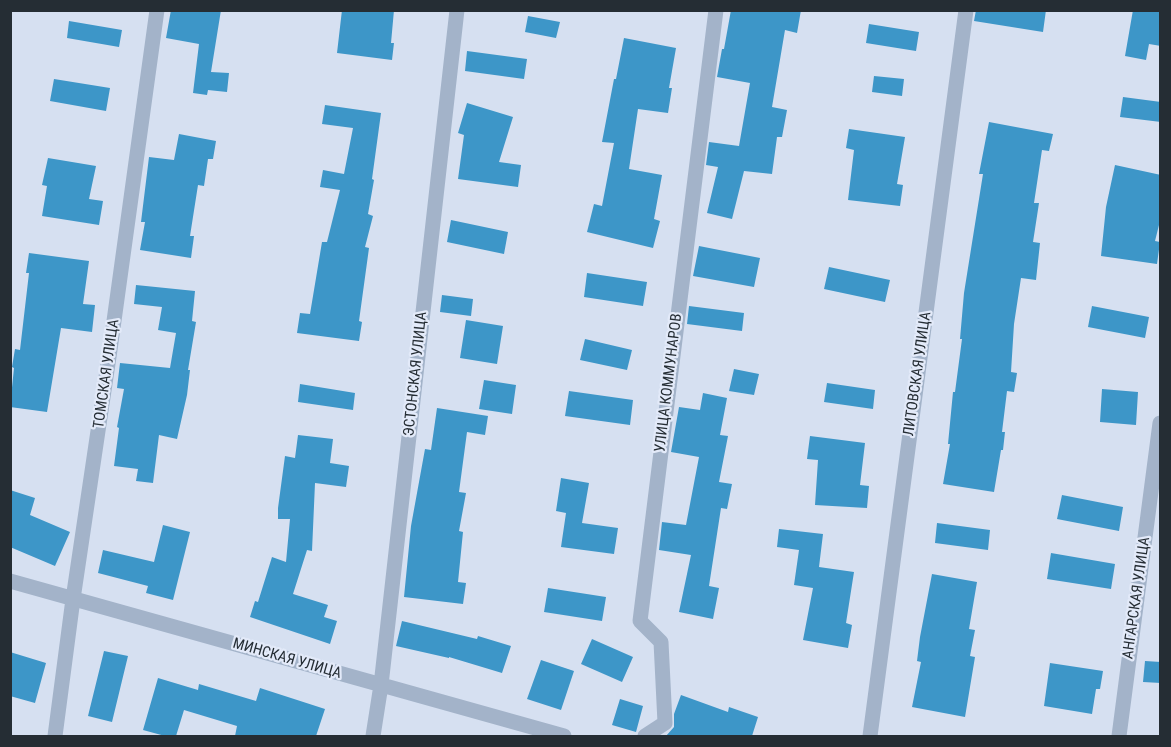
<!DOCTYPE html>
<html>
<head>
<meta charset="utf-8">
<style>
	body { margin:0 }
	#map { position:relative; width:1171px; height:747px; overflow:hidden; background:#d6e0f1; font-family:"Roboto Condensed",sans-serif }
	canvas { display:block }
	.frame { position:absolute; inset:0; border:12px solid #252d34; pointer-events:none }
</style>
</head>
<body>
<div id="map">
<canvas width="1171" height="747"></canvas>
<div class="frame"></div>
</div>
<script>
const context = document.querySelector('canvas').getContext('2d');
context.lineJoin = 'round';
function paint(path, color) { context.fillStyle = color; context.fill(path, 'evenodd'); }
const poly = rows => new Path2D(rows.map(r => 'M' + r).join(''));
function stroke(path, color, width, dash) { context.strokeStyle = color; context.lineWidth = width; context.lineCap = dash ? 'butt' : 'round'; context.setLineDash(dash || []); context.stroke(path); }
function write(font, color, halo, rows, align = 'center') {
  context.font = font + ' "Roboto Condensed",sans-serif'; context.lineWidth = 4.5; context.setLineDash([]); context.textBaseline = 'middle'; context.strokeStyle = halo; context.fillStyle = color; for (const [text, x, y, turn = 0] of rows) {
    context.save(); context.translate(x, y); context.rotate((+turn || 0) * Math.PI / 180); context.textAlign = isNaN(turn) ? turn : align; if (halo) context.strokeText(text, 0, 0); context.fillText(text, 0, 0); context.restore();
  }
}
paint(poly([
	[171,10,221,10,211,72,229,73,227,92,208,90,207,95,193,93,199,44,166,38],
	[342,10,394,10,391,43,394,43,392,60,337,53],
	[731,10,801,10,797,33,785,30,772,107,787,110,782,137,777,137,772,174,744,171,732,219,707,213,718,167,706,165,709,142,739,146,750,83,717,77,722,49,724,49],
	[976,10,1046,10,1043,32,974,21],
	[1133,10,1161,10,1161,46,1149,44,1146,60,1125,56],
	[528,16,560,22,556,38,525,32],
	[69,21,122,30,119,47,67,38],
	[869,24,919,32,916,51,866,43],
	[624,38,676,48,669,88,672,88,668,113,638,109,629,169,662,175,654,219,660,221,653,248,587,232,594,204,602,206,614,143,602,142,614,79,616,79],
	[467,51,527,59,524,79,465,71],
	[874,76,904,79,902,96,872,92],
	[54,79,110,88,106,111,50,101],
	[1123,97,1161,102,1161,122,1120,117],
	[467,103,513,117,499,162,521,165,518,187,458,179,464,135,458,133],
	[325,105,381,113,372,179,374,180,368,214,373,216,365,247,369,248,359,321,362,322,359,341,297,333,300,313,310,314,322,242,327,242,340,190,320,187,323,170,344,174,353,128,322,124],
	[989,122,1053,134,1049,151,1042,150,1034,203,1039,203,1033,242,1040,243,1036,280,1021,278,1014,324,1011,372,1017,373,1014,392,1007,391,1002,432,1005,432,1003,450,1001,450,994,492,943,484,950,444,948,444,953,392,955,392,962,339,960,339,964,293,983,174,979,174],
	[849,129,905,137,897,184,903,185,900,206,848,200,854,150,846,148],
	[179,134,216,141,213,159,208,159,204,186,198,185,190,236,194,236,191,258,140,250,145,222,141,222,149,157,174,160],
	[48,158,96,166,89,199,103,201,99,225,42,216,47,186,42,185],
	[1115,165,1161,175,1161,217,1155,241,1160,242,1157,264,1101,256,1106,207],
	[451,220,508,232,504,254,447,242],
	[699,246,760,258,754,287,693,276],
	[29,253,89,261,83,304,95,305,92,332,61,328,47,412,10,407,14,368,12,367,15,349,20,350,29,273,26,273],
	[829,267,890,280,885,302,824,289],
	[587,273,647,282,643,306,584,297],
	[136,285,195,291,192,321,196,322,188,370,190,370,187,395,177,439,159,435,153,483,136,481,138,469,114,466,119,428,117,427,124,389,117,388,120,363,170,368,176,333,158,330,162,307,134,304],
	[442,295,473,299,471,316,440,312],
	[689,306,744,313,742,331,687,324],
	[1092,306,1149,317,1145,338,1088,327],
	[466,320,503,326,497,364,460,358],
	[585,339,632,350,627,370,580,360],
	[734,369,759,374,754,395,729,391],
	[484,380,516,385,512,414,479,409],
	[827,383,875,390,873,409,824,402],
	[300,384,355,393,353,410,298,402],
	[1102,389,1138,392,1136,425,1100,422],
	[569,391,633,400,630,425,565,416],
	[703,393,727,398,720,435,728,436,719,482,732,484,727,509,721,508,709,586,719,588,713,619,679,612,691,555,659,550,662,522,686,525,699,457,671,452,679,407,700,410],
	[437,408,488,416,485,435,467,432,459,492,466,493,459,531,463,532,458,582,466,583,463,604,404,597,411,526,425,449,431,450],
	[298,435,333,439,330,463,349,466,346,487,315,483,312,551,307,550,293,594,328,605,324,617,337,621,330,644,250,617,255,601,258,602,272,557,286,562,290,519,278,519,278,508,285,456,295,458],
	[810,436,865,443,860,485,869,486,867,508,815,505,818,460,807,459],
	[561,478,589,483,582,523,618,528,614,554,561,547,566,513,556,511],
	[10,490,35,498,30,515,70,532,55,566,10,547],
	[1062,495,1123,507,1119,531,1057,519],
	[937,523,990,530,988,550,935,543],
	[163,525,190,532,173,600,146,593,148,586,98,573,103,550,154,562],
	[779,529,823,534,819,567,854,572,846,623,852,625,848,648,803,640,813,588,794,585,799,550,777,547],
	[1051,553,1115,564,1111,589,1047,579],
	[932,574,977,582,969,629,975,630,970,656,975,657,965,717,912,707,921,662,917,661,920,637],
	[548,588,606,597,602,621,544,612],
	[402,621,477,639,478,636,511,646,502,673,449,657,449,658,396,646],
	[592,639,633,657,622,682,581,664],
	[104,651,128,656,112,722,88,716],
	[10,652,46,663,35,703,10,696],
	[541,660,574,671,561,710,527,699],
	[1145,661,1161,662,1161,683,1143,682],
	[1050,663,1103,671,1100,689,1096,689,1092,714,1044,706],
	[158,678,198,690,199,684,256,701,260,688,325,709,316,736,235,736,237,726,184,710,176,736,165,736,143,730],
	[681,695,728,712,729,707,758,717,752,736,666,736,674,727,674,714],
	[620,699,643,706,636,732,612,725]
]), '#3d96c8');
stroke(poly([
	[10,581,564,736],
	[55,736,73,599,109,357,157,10],
	[373,736,381,685,457,10],
	[645,736,665,723,661,642,640,621,716,10],
	[870,736,966,10],
	[1119,736,1160,423]
]), '#a3b3c9', 15);
write('15px', '#252d34', '#e3eaf9', [
	["ТОМСКАЯ УЛИЦА",107,374,-82],
	["ЭСТОНСКАЯ УЛИЦА",416,374,-84],
	["ЛИТОВСКАЯ УЛИЦА",918,374,-82],
	["УЛИЦА КОММУНАРОВ",669,383,-83],
	["АНГАРСКАЯ УЛИЦА",1137,598,-82],
	["МИНСКАЯ УЛИЦА",287,659,16]
]);
</script>
</body>
</html>
